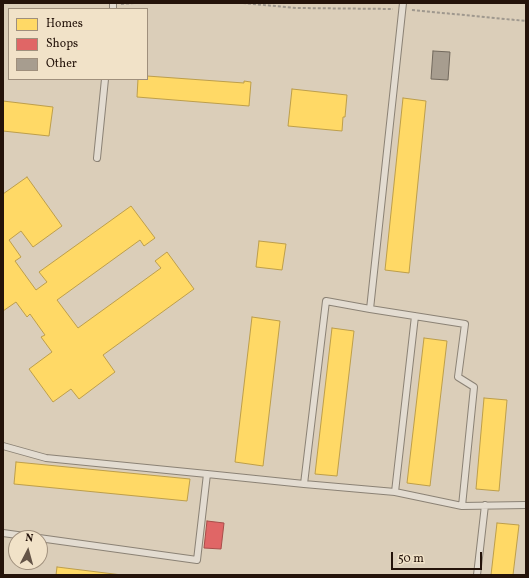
<!DOCTYPE html>
<html>
<head>
<meta charset="utf-8">
<style>
	body { margin:0 }
	#map { position:relative; width:529px; height:578px; overflow:hidden; background:#dbceb9; font-family:Vollkorn,serif }
	canvas { display:block }
	.frame { position:absolute; inset:0; border:4px solid #24130a; pointer-events:none }
	.legend { position:absolute; left:8px; top:8px; width:140px; height:72px; box-sizing:border-box; background:#f1e2c8; border:1px solid #9f8f7c; margin:0; padding:5px 7px; list-style:none; font-size:12px; color:#24130a }
	.legend li { display:flex; align-items:center; gap:8px; height:20px }
	.legend b { width:20px; border:1px solid #9f8f7c }
	.north { position:absolute; left:8px; top:530px; width:40px; height:40px; box-sizing:border-box; background:#f1e2c8; border:1px solid #9f8f7c; border-radius:50%; rotate:6deg; font-size:11px; font-weight:700; line-height:16px; text-align:center; color:#24130a }
	.north::after { content:''; display:block; margin:auto; width:14px; height:18px; background:#645447; clip-path:polygon(50% 0,100% 100%,50% 72%,0 100%) }
	.scale { position:absolute; left:391px; top:552px; width:91px; height:18px; box-sizing:border-box; border:2px solid #24130a; border-top:0; padding-left:5px; font-size:12px; line-height:14px; white-space:nowrap; color:#24130a; -webkit-text-stroke:3px #f1e2c8; paint-order:stroke }
</style>
</head>
<body>
<div id="map">
<canvas width="529" height="578"></canvas>
<div class="frame"></div>
<ul class="legend">
<li><b style="height:11px;background:#ffd966"></b>Homes</li>
<li><b style="height:11px;background:#e06666"></b>Shops</li>
<li><b style="height:11px;background:#a79d8f"></b>Other</li>
</ul>
<div class="north">N</div>
<div class="scale">50 m</div>
</div>
<script>
const context = document.querySelector('canvas').getContext('2d');
context.lineJoin = 'round';
function paint(path, color) { context.fillStyle = color; context.fill(path, 'evenodd'); }
const poly = rows => new Path2D(rows.map(r => 'M' + r).join(''));
function stroke(path, color, width, dash) { context.strokeStyle = color; context.lineWidth = width; context.lineCap = dash ? 'butt' : 'round'; context.setLineDash(dash || []); context.stroke(path); }
const homes = poly([
	[147,76,244,83,244,81,251,82,249,106,137,97,138,79,147,79,147,76],
	[292,89,347,95,345,117,343,117,342,131,288,126,292,89],
	[403,98,426,101,409,273,385,270,403,98],
	[3,101,53,107,49,136,3,131,3,101],
	[27,177,62,226,33,247,21,231,9,240,21,257,15,261,36,290,47,282,39,272,131,206,155,238,144,246,140,240,57,300,78,328,161,268,155,261,167,252,194,289,103,355,115,372,79,399,71,389,53,402,29,369,52,352,41,337,45,335,30,314,27,317,16,302,3,311,3,194,27,177],
	[259,241,286,244,282,270,256,267,259,241],
	[252,317,280,321,263,466,235,462,252,317],
	[332,328,354,331,337,476,315,474,332,328],
	[424,338,447,341,430,486,407,483,424,338],
	[484,398,507,400,499,491,476,489,484,398],
	[16,462,190,479,187,501,14,484,16,462],
	[497,523,519,525,513,575,491,575,497,523],
	[57,567,122,575,56,575,57,567]
]);
paint(homes, '#ffd966');
stroke(homes, '#bd9e4a', 1);
const shops = poly([
	[207,521,224,523,221,549,204,548,207,521]
]);
paint(shops, '#e06666');
stroke(shops, '#a84d4a', 1);
const building = poly([
	[433,51,450,52,448,80,431,79,433,51]
]);
paint(building, '#a79d8f');
stroke(building, '#72695d', 1);
const service = poly([
	[113,9,113,3],
	[97,158,105,79],
	[370,309,465,324,458,377,474,387,462,506],
	[3,446,46,458,207,474],
	[304,484,395,492,462,506,526,505],
	[395,492,415,316],
	[3,533,197,560,207,474,304,484,326,301,370,309,403,3],
	[477,575,485,505]
]);
stroke(service, '#8b8275', 8);
stroke(poly([
	[243,3,296,8,393,9],
	[121,4,134,3],
	[412,10,526,21]
]), '#9f988e', 2, [3, 2]);
stroke(service, '#e3dcd1', 6);
</script>
</body>
</html>
